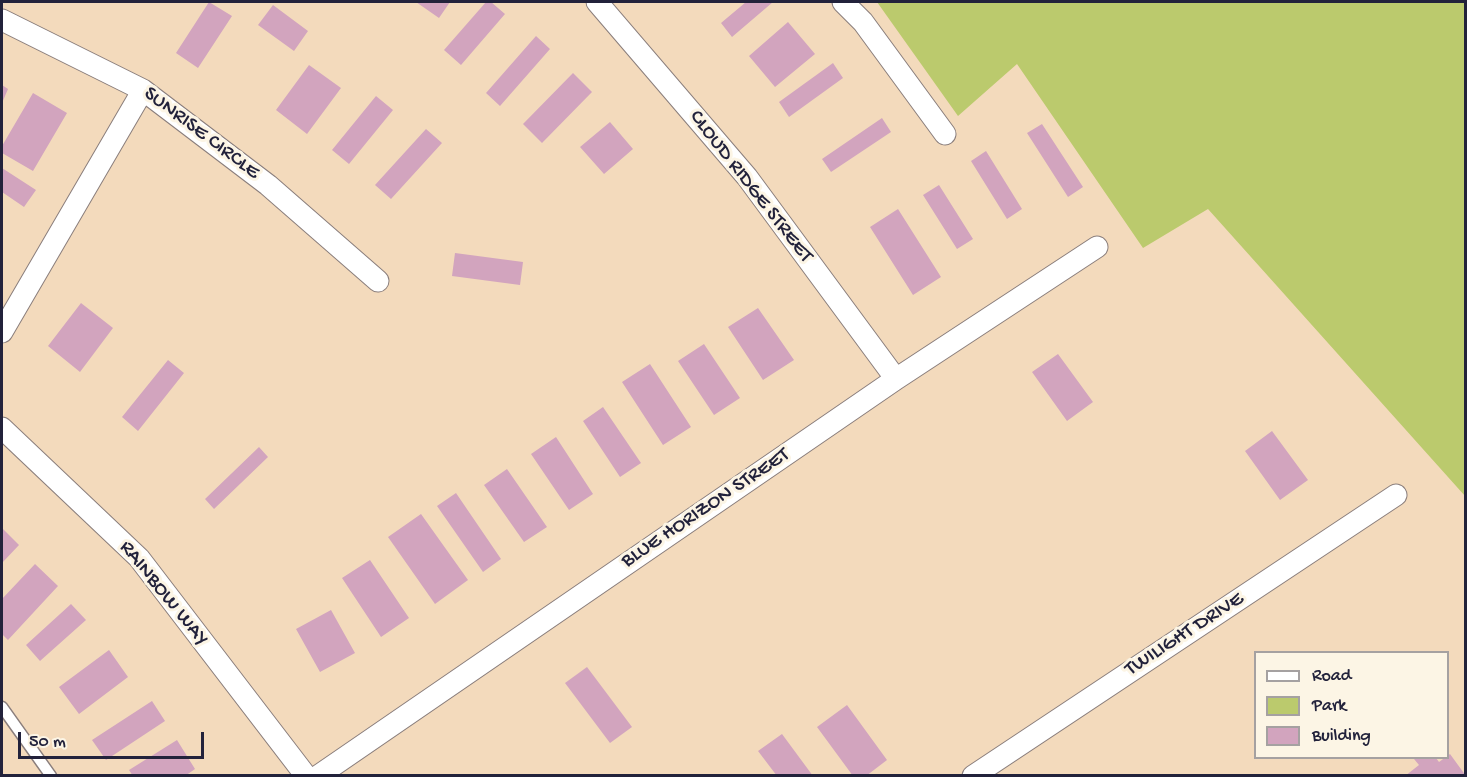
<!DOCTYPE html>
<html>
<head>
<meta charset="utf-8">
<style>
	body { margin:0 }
	#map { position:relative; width:1467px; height:777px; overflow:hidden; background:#f3dabc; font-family:"Gochi Hand",sans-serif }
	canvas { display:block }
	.frame { position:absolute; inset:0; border:3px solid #22223b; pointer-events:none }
	.legend { position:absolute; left:1254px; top:651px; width:195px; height:108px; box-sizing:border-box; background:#fcf5e5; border:2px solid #a5a1a1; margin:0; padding:8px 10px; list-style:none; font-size:18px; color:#22223b }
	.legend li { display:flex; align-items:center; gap:12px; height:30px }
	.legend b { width:30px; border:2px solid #a5a1a1 }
	.scale { position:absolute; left:18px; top:732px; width:186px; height:27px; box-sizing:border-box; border:3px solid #22223b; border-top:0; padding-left:8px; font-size:18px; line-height:21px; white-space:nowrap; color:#22223b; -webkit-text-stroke:4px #fcf5e5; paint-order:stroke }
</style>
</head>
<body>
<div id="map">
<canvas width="1467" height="777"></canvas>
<div class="frame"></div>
<ul class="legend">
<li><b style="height:8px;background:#fff"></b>Road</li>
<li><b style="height:16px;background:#bbca6d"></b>Park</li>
<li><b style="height:16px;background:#d2a4be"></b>Building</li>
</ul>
<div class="scale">50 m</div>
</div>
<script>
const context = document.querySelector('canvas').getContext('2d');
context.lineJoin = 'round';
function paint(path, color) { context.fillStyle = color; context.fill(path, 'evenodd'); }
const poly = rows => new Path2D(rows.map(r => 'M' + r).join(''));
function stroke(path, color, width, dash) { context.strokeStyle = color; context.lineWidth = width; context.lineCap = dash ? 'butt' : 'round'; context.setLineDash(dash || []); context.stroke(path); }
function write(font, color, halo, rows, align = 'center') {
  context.font = font + ' "Gochi Hand",sans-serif'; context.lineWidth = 6; context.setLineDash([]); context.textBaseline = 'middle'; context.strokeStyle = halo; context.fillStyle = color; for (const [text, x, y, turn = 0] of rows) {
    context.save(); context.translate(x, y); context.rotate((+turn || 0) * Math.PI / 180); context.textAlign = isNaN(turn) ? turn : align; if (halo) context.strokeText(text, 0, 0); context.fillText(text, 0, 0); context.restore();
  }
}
paint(poly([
	[877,2,1465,2,1465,496,1208,209,1143,248,1017,64,958,116]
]), '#bbca6d');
paint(poly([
	[209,2,232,16,198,68,176,53],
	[416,2,450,2,439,18],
	[486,2,491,2,505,14,461,65,444,50],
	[746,2,773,2,732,37,721,23],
	[273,5,308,31,294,51,258,25],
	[788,22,815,54,775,87,749,56],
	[536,36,550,49,500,106,486,93],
	[833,63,843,78,789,117,779,102],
	[309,65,341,88,307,134,276,110],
	[573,73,592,92,542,143,523,124],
	[2,85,8,89,2,103],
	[33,93,67,113,33,171,2,153,2,146],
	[376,96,393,110,349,164,332,150],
	[882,118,891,132,831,172,822,159],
	[610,122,633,149,604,174,580,147],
	[1042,124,1083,187,1068,197,1027,133],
	[426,129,442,143,391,199,375,185],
	[986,151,1022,209,1007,219,971,161],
	[2,168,36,190,24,207,2,192],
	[939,185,973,239,957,249,923,195],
	[898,209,941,277,913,295,870,227],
	[455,253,523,262,520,285,452,276],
	[81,303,113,328,80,372,48,346],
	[758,308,794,360,763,380,728,327],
	[704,344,740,398,714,415,678,361],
	[1058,354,1093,402,1067,421,1032,372],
	[168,360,184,373,138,431,122,417],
	[650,364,691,427,663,445,622,382],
	[603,407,641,463,620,477,583,421],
	[1272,431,1308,480,1280,500,1245,451],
	[556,437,593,494,569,510,531,454],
	[259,447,268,457,214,509,205,499],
	[507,469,547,527,524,542,484,485],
	[456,493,501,559,483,572,437,506],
	[421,514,468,580,435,604,388,537],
	[2,528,19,545,2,563],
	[370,560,409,618,381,637,342,578],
	[35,564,58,586,8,640,2,634,2,599],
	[71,604,86,620,40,661,26,645],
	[331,610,355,653,320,672,296,629],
	[109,650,128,677,79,714,59,687],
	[587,667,632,727,610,743,565,683],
	[152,701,165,721,106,760,92,740],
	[847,705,887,760,866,776,853,776,817,727],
	[782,734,813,776,777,776,758,751],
	[177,740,195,769,185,776,133,776,129,770],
	[1450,754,1466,776,1405,776,1419,765,1414,759,1417,758,1436,758,1439,762]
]), '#d2a4be');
const lane = poly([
	[2,707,51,776]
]);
const street = poly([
	[597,2,747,177,896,379],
	[843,2,863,22,945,134],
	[2,20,143,90,268,185,378,281],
	[2,332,143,90],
	[2,428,139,558,306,776],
	[318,776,896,379,1097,247],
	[973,776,1396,495]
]);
stroke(lane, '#8a7e7c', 13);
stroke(street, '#8a7e7c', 23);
stroke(lane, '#fff', 10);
stroke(street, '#fff', 21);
write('21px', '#22223b', '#fcf5e5', [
	["SUNRISE CIRCLE",201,134,37],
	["CLOUD RIDGE STREET",750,187,52],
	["BLUE HORIZON STREET",706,509,-34],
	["RAINBOW WAY",163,594,51],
	["TWILIGHT DRIVE",1185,635,-33]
]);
</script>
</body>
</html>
